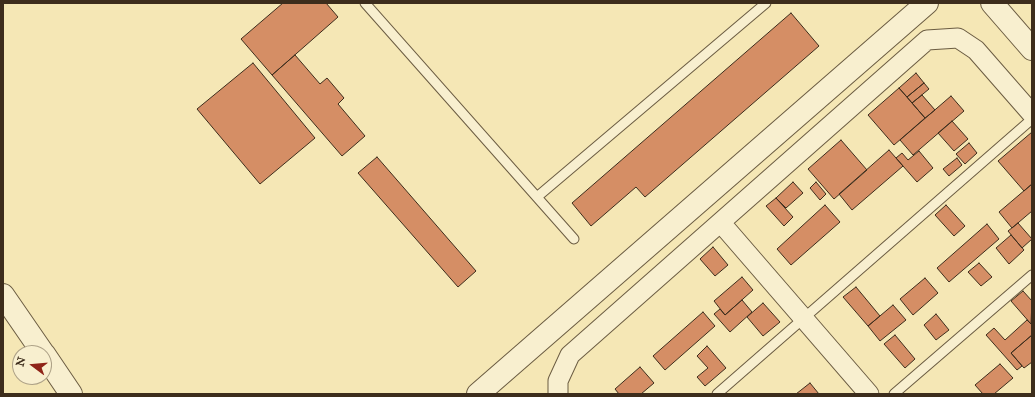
<!DOCTYPE html>
<html>
<head>
<meta charset="utf-8">
<style>
	body { margin:0 }
	#map { position:relative; width:1035px; height:397px; overflow:hidden; background:#f5e7b5; font-family:"IM FELL Great Primer",serif }
	canvas { display:block }
	.frame { position:absolute; inset:0; border:4px solid #3d2d1c; pointer-events:none }
	.north { position:absolute; left:12px; top:345px; width:40px; height:40px; box-sizing:border-box; background:#f8efcf; border:1px solid #ada187; border-radius:50%; rotate:286deg; font-size:11px; font-weight:700; line-height:16px; text-align:center; color:#3d2d1c }
	.north::after { content:''; display:block; margin:auto; width:14px; height:18px; background:#8f2418; clip-path:polygon(50% 0,100% 100%,50% 72%,0 100%) }
</style>
</head>
<body>
<div id="map">
<canvas width="1035" height="397"></canvas>
<div class="frame"></div>
<div class="north">N</div>
</div>
<script>
const context = document.querySelector('canvas').getContext('2d');
context.lineJoin = 'round';
function paint(path, color) { context.fillStyle = color; context.fill(path, 'evenodd'); }
const poly = rows => new Path2D(rows.map(r => 'M' + r).join(''));
function stroke(path, color, width, dash) { context.strokeStyle = color; context.lineWidth = width; context.lineCap = dash ? 'butt' : 'round'; context.setLineDash(dash || []); context.stroke(path); }
const building = poly([
	[283,3,326,3,338,17,272,75,241,39,283,3],
	[791,13,819,46,645,197,636,187,591,226,572,203,791,13],
	[295,55,320,84,327,78,344,98,338,104,365,136,342,156,272,75,295,55],
	[253,63,315,138,260,184,197,109,253,63],
	[916,73,924,83,907,97,899,88,916,73],
	[924,83,929,89,912,103,907,97,924,83],
	[899,88,925,118,894,145,868,115,899,88],
	[922,95,935,110,925,118,912,103,922,95],
	[951,96,964,111,913,155,900,140,951,96],
	[952,121,968,139,954,151,938,133,952,121],
	[1032,132,1032,184,1024,191,998,161,1032,132],
	[841,140,867,170,834,199,808,169,841,140],
	[969,143,977,153,965,164,956,154,969,143],
	[889,150,903,166,852,210,839,194,889,150],
	[919,151,933,168,917,182,896,158,902,153,908,160,919,151],
	[377,157,476,271,458,287,358,173,377,157],
	[957,158,962,165,949,176,943,169,957,158],
	[793,182,803,193,786,208,776,198,793,182],
	[816,182,826,194,820,200,810,188,816,182],
	[1032,184,1032,211,1012,228,999,212,1032,184],
	[776,198,793,217,784,226,766,206,776,198],
	[825,205,840,222,791,265,777,249,825,205],
	[946,205,965,226,954,236,935,215,946,205],
	[1018,223,1032,239,1022,248,1008,231,1018,223],
	[987,224,999,239,949,282,937,268,987,224],
	[1011,235,1024,250,1009,264,996,248,1011,235],
	[713,247,728,265,715,276,700,259,713,247],
	[979,263,992,277,981,286,968,272,979,263],
	[742,277,753,290,725,315,714,301,742,277],
	[925,278,938,293,913,315,900,299,925,278],
	[856,287,880,316,868,326,843,297,856,287],
	[1023,291,1032,301,1031,324,1011,301,1023,291],
	[742,300,752,312,730,332,714,314,720,309,725,315,742,300],
	[763,303,780,322,763,336,747,317,763,303],
	[893,305,906,320,880,341,868,326,893,305],
	[703,312,715,326,665,370,653,356,703,312],
	[936,314,949,330,936,340,924,325,936,314],
	[1027,320,1032,325,1032,335,1011,353,1022,366,1017,370,986,335,994,328,1005,340,1027,320],
	[895,335,915,359,905,368,884,344,895,335],
	[1032,335,1032,362,1024,368,1011,353,1032,335],
	[707,346,726,368,705,386,697,377,708,368,697,356,707,346],
	[1000,364,1013,378,994,394,983,394,975,385,1000,364],
	[640,367,654,383,641,394,619,394,615,389,640,367],
	[810,383,819,394,796,394,810,383]
]);
paint(building, '#d58e65');
stroke(building, '#3d2d1c', 1);
const service = poly([
	[365,3,574,239],
	[537,197,766,3],
	[717,394,1032,119],
	[894,394,1032,275]
]);
const minor = poly([
	[721,223,869,394],
	[558,394,558,381,570,355,927,40,958,38,976,50,1032,114]
]);
const tertiary = poly([
	[992,3,1032,49],
	[3,295,43,353],
	[44,354,71,394],
	[478,394,927,3]
]);
stroke(service, '#6b5c42', 11);
stroke(minor, '#6b5c42', 21);
stroke(tertiary, '#6b5c42', 24);
stroke(service, '#f8efcf', 9);
stroke(minor, '#f8efcf', 19);
stroke(tertiary, '#f8efcf', 22);
</script>
</body>
</html>
